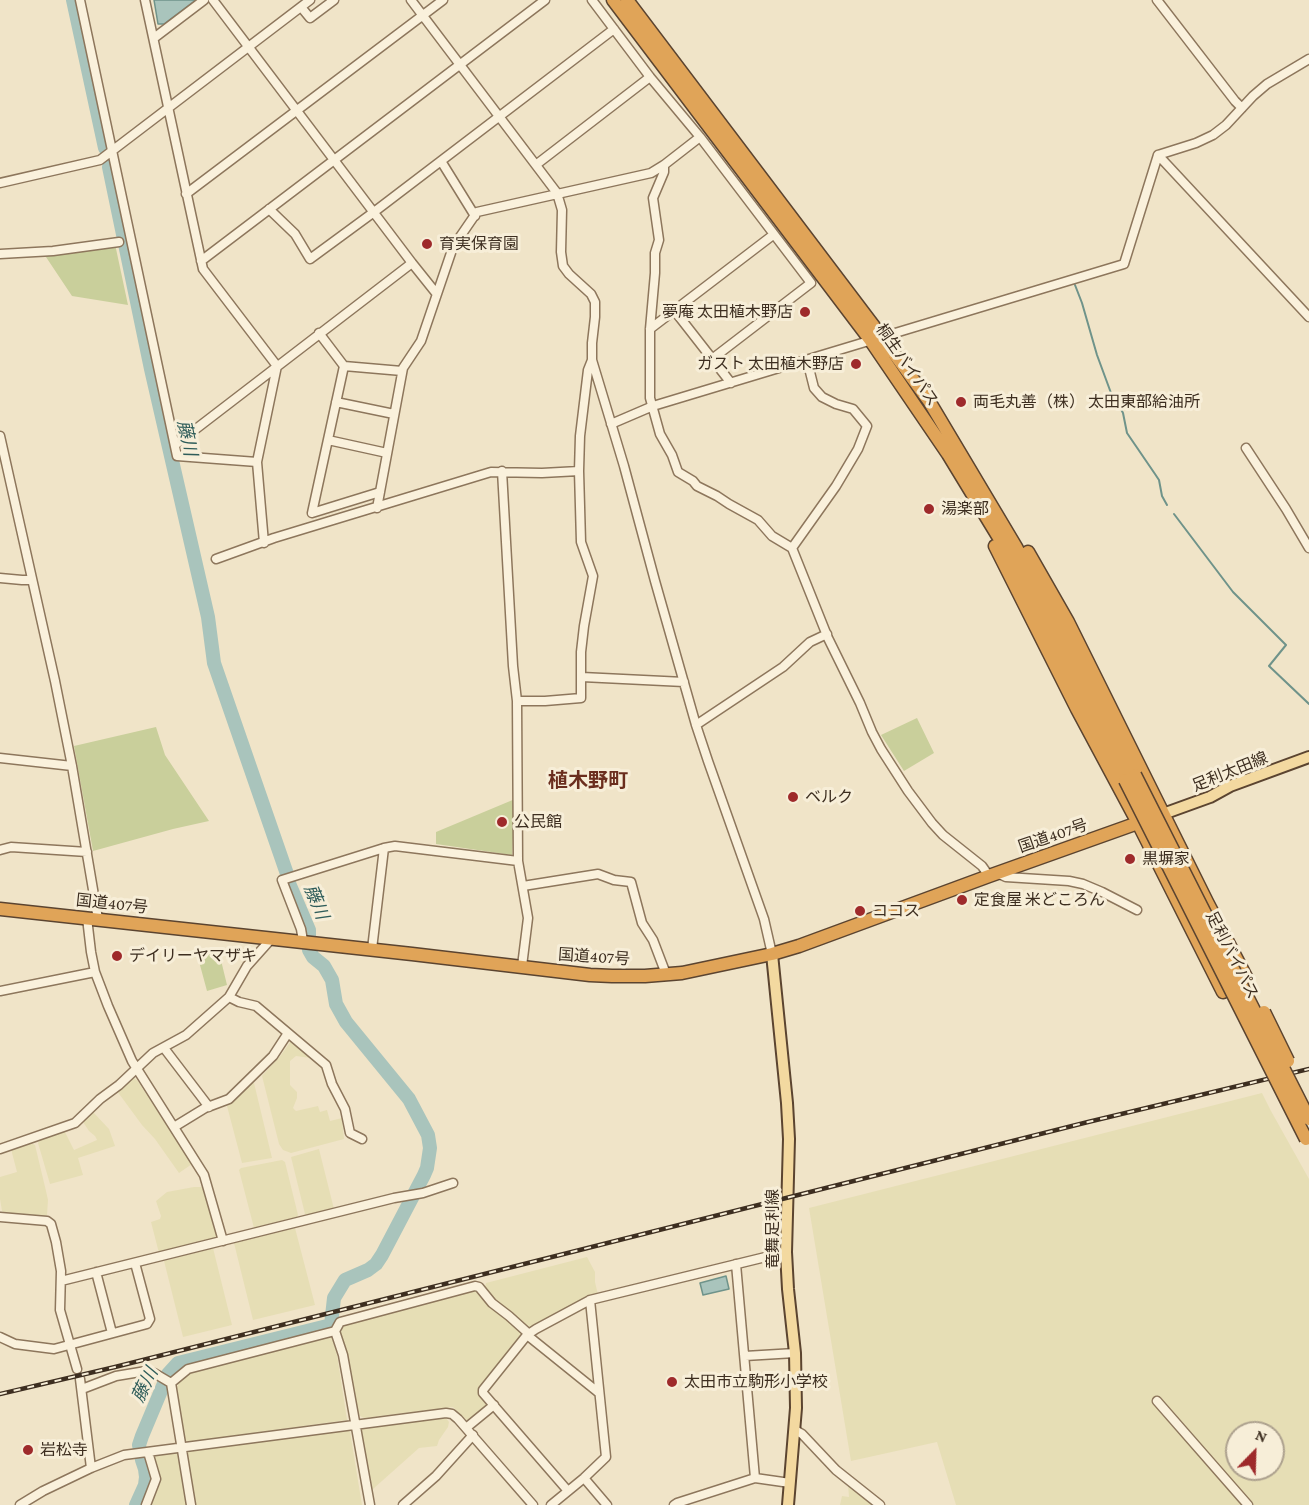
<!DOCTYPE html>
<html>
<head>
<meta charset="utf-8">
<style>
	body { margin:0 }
	#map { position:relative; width:1309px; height:1505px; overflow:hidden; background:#f0e4c8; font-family:"Crimson Pro",serif }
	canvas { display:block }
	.north { position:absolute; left:1225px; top:1421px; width:60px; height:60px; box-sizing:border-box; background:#f7eed8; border:2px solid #ada18e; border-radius:50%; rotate:23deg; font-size:16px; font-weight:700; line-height:24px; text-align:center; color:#3d2e20 }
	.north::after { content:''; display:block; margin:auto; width:21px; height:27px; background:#9e2a2b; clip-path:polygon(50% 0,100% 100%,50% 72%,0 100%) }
</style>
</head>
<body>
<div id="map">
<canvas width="1309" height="1505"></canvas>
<div class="north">N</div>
</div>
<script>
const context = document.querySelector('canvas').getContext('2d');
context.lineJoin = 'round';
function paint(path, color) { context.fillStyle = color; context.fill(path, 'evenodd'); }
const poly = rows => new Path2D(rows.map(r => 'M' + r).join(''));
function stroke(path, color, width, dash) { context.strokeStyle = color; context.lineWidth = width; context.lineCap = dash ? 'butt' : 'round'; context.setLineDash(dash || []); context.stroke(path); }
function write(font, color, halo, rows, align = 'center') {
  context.font = font + ' "Crimson Pro","Noto Sans JP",serif'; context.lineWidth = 6; context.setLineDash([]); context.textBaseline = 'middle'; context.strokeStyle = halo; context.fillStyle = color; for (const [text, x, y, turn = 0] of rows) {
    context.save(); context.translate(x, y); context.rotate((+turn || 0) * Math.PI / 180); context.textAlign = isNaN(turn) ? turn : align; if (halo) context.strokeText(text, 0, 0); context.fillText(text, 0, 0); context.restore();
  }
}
paint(poly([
	[291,1041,311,1058,296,1056,290,1061,290,1085,297,1092,297,1098,293,1108,296,1111,318,1106,320,1112,327,1110,330,1121,342,1118,344,1139,291,1153,283,1150,279,1144,262,1076,281,1055],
	[134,1078,137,1080,192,1164,179,1173,155,1139,142,1125,117,1091],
	[251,1083,254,1083,272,1158,242,1163,227,1106],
	[1262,1093,1271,1111,1309,1179,1309,1505,956,1505,937,1442,851,1461,809,1208],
	[1237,1433,1273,1433,1273,1469,1237,1469],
	[93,1112,109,1129,115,1146,78,1158,83,1175,50,1184,38,1143,40,1140,64,1130,74,1150,97,1140,95,1136,89,1131,83,1122],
	[31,1143,35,1145,46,1191,48,1200,47,1215,45,1217,5,1213,2,1211,0,1199,0,1177,17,1172,11,1149],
	[319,1149,334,1209,309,1215,305,1214,291,1157],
	[282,1160,285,1162,298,1215,297,1217,254,1228,239,1170,241,1168],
	[194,1187,202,1187,219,1236,217,1239,159,1253,151,1222,160,1219,161,1216,156,1201,167,1192],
	[295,1228,315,1305,253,1320,234,1243],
	[213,1248,232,1325,183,1337,164,1261],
	[587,1257,595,1272,595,1282,598,1295,586,1297,531,1328,527,1328,505,1307,495,1301,490,1295,485,1287,486,1283],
	[472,1290,479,1292,491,1307,505,1317,522,1333,518,1339,517,1343,478,1389,478,1392,486,1403,486,1405,469,1420,466,1420,453,1407,364,1418,358,1415,348,1357,340,1335,342,1325],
	[328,1337,332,1338,337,1355,347,1420,188,1442,183,1438,177,1387,181,1378,190,1372,207,1366],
	[445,1417,449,1422,448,1427,439,1440,437,1446,419,1448,373,1489,371,1488,360,1431,363,1427],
	[348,1430,350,1432,362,1505,195,1505,187,1453,189,1450],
	[176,1452,178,1454,187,1505,148,1505,156,1489,153,1456],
	[848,1485,873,1505,840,1505,842,1496,849,1497]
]), '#e6deb5');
paint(poly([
	[115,244,128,305,72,296,44,254],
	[917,718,934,753,904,771,881,735],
	[156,727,165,755,209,821,173,829,93,851,74,746],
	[515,799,512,855,436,844,436,832],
	[218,948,227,985,207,991,197,954]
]), '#c9cf9b');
const water = poly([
	[154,0,196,0,164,24,158,24,154,0],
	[726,1276,729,1289,703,1295,700,1283,726,1276]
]);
paint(water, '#a9c4bc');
stroke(water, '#6f938a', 1.5);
stroke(poly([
	[1075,285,1082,303,1097,355,1111,393],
	[1115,398,1123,413,1127,433,1155,474,1159,480,1162,496,1167,505],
	[1174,514,1233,592,1286,645,1269,666,1309,704]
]), '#6f938a', 2);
stroke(poly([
	[73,0,105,148],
	[109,167,151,369,208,617,214,663,287,874,288,881,309,930,309,950,313,957,324,966,332,980,336,1004,346,1022,409,1099,428,1135,430,1148,427,1168,424,1175,382,1255,376,1264,368,1270,345,1280,334,1298,331,1325,178,1363,168,1374,142,1436,139,1445,142,1460,145,1469,146,1477,145,1485,136,1505]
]), '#a9c4bc', 14);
const minor = poly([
	[80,0,177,456,257,462],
	[145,0,203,269,277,366,257,462,264,543],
	[213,0,412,263,436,293],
	[411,0,557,193,562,210,561,252,563,266,569,274,591,294,595,302,595,317,592,343,592,360,624,466,655,581,696,725,708,761,764,919,772,954],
	[592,0,650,77,700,137,811,283,712,359],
	[1157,0,1235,101,1242,108],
	[301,7,310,18,334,0],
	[154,38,204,0],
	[1158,155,1309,317],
	[441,161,475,216],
	[537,164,650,77],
	[664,165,664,172,653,198,659,240,655,253,655,273,650,329,650,398,660,434,672,455,678,472,693,481,697,486,717,496,729,504,758,520,772,536,792,548,828,638,860,703,872,732,881,749,908,791,932,823,943,835,982,866,989,876],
	[0,183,100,160,310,0],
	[186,194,443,0],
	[269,209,295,234,310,259,374,212,614,29],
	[0,254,53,251,119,242],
	[201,261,545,0],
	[674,310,731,383],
	[650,329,773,235],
	[319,333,344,366,312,513,380,492],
	[344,366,402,371],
	[336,402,394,414],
	[611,424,653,406,1124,264,1158,155,1196,143,1213,135,1226,125,1253,96,1267,84,1309,59],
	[0,436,55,681,72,766,98,919],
	[328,440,387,453],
	[175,445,412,263],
	[1246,448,1286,509,1309,548],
	[502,471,513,666,517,701,518,861,528,918,522,966],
	[377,508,403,368,421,341,453,247,477,212,651,173,664,165,700,137],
	[792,548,836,486,858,449,867,426,853,409,836,404,822,397,814,388,807,360],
	[216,559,274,538,491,472,542,473,579,471],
	[0,578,22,580,32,580],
	[582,677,684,682],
	[517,701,545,701,581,698,581,652,584,626,593,576,581,542,579,471,580,436,588,370,592,360],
	[696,725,783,667,810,642,827,634],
	[0,758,72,766],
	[0,850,11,847,87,852],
	[997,873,1006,877,1069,881,1083,884,1102,892,1137,910],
	[523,886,598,874,614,880,631,882,642,923,653,940,666,974],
	[87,918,91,952,95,972,108,1006,132,1061,204,1175,223,1241],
	[303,941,301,929,282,880,384,848],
	[372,949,384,848,395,846,518,861],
	[0,991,95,972],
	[229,997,239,1002,256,1006,326,1065,332,1084,345,1109,350,1133,362,1139],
	[164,1048,209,1107],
	[174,1127,205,1108,229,1099,273,1056,288,1033],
	[0,1149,75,1123,100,1099,119,1085,153,1053,186,1035,229,997,247,966,272,938],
	[0,1217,47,1221,51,1224,56,1242,61,1271,60,1310,77,1369],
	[736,1264,755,1478],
	[96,1272,112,1333],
	[61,1281,394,1198,423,1193,453,1183],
	[527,1335,599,1393],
	[0,1337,15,1344,54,1349,147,1324,150,1319,135,1263],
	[745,1356,795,1353],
	[80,1379,91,1468],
	[171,1383,188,1369,335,1331],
	[171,1383,191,1505],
	[82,1389,116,1376,146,1371,154,1373,171,1383],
	[1157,1401,1248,1505],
	[466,1428,494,1405],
	[795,1430,802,1434,836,1470,880,1505],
	[584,1478,607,1505],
	[568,1491,483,1393,483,1390,527,1335,536,1329,590,1300,786,1252],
	[20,1505,43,1491,91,1468,124,1455,446,1413,452,1414,458,1419,533,1505],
	[146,1505,156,1479,148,1452],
	[370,1505,343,1355,335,1331,340,1322,475,1286,479,1287,492,1303,509,1316,529,1334],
	[403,1505,436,1476,473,1435],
	[551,1505,584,1478,606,1457,590,1300],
	[674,1505,677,1503,755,1478,790,1483]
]);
const major = poly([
	[1163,814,1210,797,1230,786,1309,757],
	[772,954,787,1103,789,1139,786,1252,788,1289,795,1353,796,1408,788,1505]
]);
const highway = poly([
	[613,0,871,341,948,454,1007,551,1048,629,1125,780],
	[627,0,882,337,929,401,1016,547,1135,775],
	[995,546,1077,709,1138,823,1223,992],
	[1028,552,1068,622,1207,902,1247,979],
	[0,909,412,954,590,975,612,976,645,976,682,973,772,954,799,946,989,876,1163,814]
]);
stroke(minor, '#8d765c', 11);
stroke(major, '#5b4430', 14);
stroke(highway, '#5b4430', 15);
stroke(minor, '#faf1dc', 8);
stroke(major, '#f3d9a0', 10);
stroke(highway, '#e0a458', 12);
const rail = poly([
	[0,1394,115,1367,1088,1122,1309,1069]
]);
stroke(rail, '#3d2e20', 4.5);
stroke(rail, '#f7eed8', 2, [7]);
const highwayBridge = poly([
	[1135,775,1309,1119],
	[1125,780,1306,1139],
	[1264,1012,1288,1061]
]);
stroke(highwayBridge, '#5b4430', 15, []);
stroke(highwayBridge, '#e0a458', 12);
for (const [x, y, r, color] of [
	[427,244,6,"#9e2a2b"],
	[805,312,6,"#9e2a2b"],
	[856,364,6,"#9e2a2b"],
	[961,402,6,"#9e2a2b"],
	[929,509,6,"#9e2a2b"],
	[793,797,6,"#9e2a2b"],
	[502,822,6,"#9e2a2b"],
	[1130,859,6,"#9e2a2b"],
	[962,900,6,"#9e2a2b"],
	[860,911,6,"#9e2a2b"],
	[117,956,6,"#9e2a2b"],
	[672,1382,6,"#9e2a2b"],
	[28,1450,6,"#9e2a2b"]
]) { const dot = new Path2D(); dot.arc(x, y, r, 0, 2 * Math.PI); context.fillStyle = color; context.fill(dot); stroke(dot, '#f7eed8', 2); }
write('16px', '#3d2e20', '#f7eed8', [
	["育実保育園",439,244],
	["夢庵 太田植木野店",793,312,"right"],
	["ガスト 太田植木野店",844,364,"right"],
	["両毛丸善（株） 太田東部給油所",973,402],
	["湯楽部",941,509],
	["ベルク",805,797],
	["公民館",514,822],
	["黒塀家",1142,859],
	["定食屋 米どころん",974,900],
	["ココス",872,911],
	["デイリーヤマザキ",129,956],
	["太田市立駒形小学校",684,1382],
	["岩松寺",40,1450]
], 'left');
write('16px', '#3d2e20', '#f7eed8', [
	["桐生バイパス",907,365,55],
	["足利太田線",1230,772,-22],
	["国道407号",1053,836,-19],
	["国道407号",112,904,6],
	["足利バイパス",1232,955,63],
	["国道407号",594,957,4],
	["竜舞足利線",773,1229,-90]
]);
write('italic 18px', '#2f5d5a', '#f7eed8', [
	["藤川",187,438,78],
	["藤川",316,902,68],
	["藤川",145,1385,-64]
]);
write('bold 20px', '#6b2e1e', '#f7eed8', [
	["植木野町",588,781]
]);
</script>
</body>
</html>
